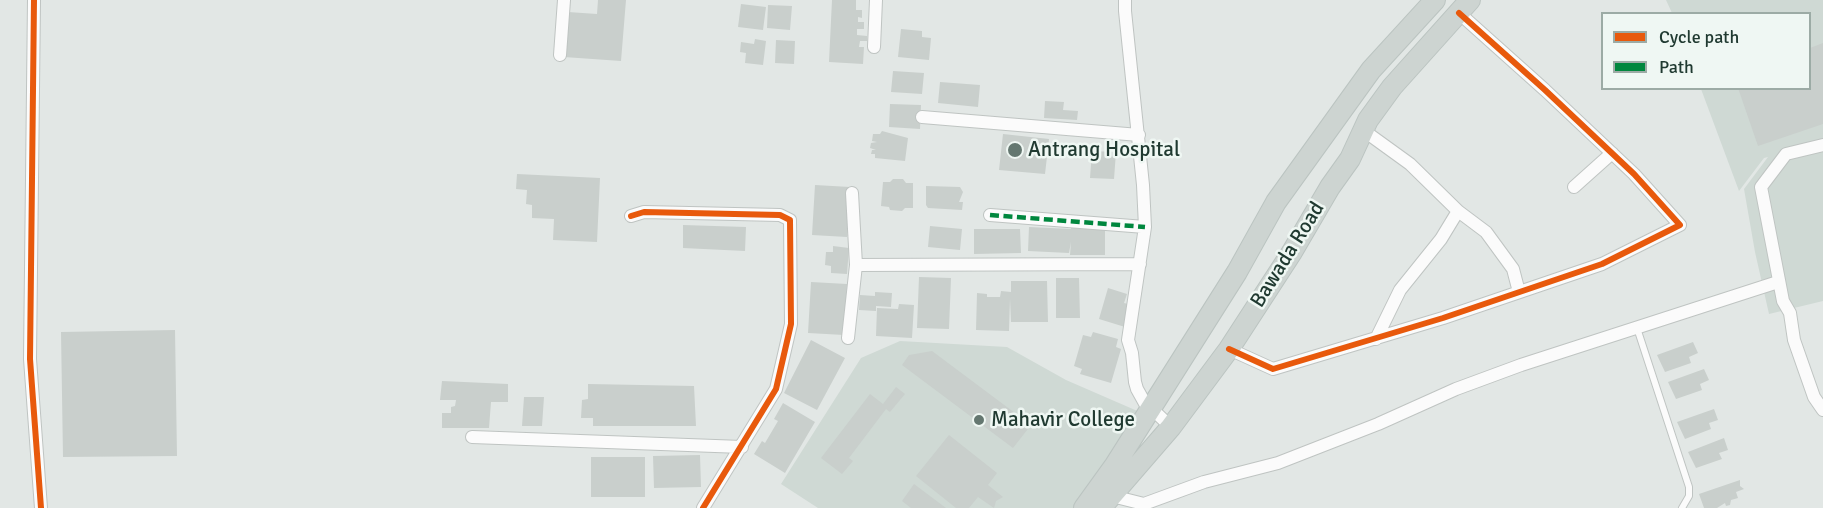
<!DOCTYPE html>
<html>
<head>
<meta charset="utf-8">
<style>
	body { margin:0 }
	#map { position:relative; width:1823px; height:508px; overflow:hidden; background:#e2e7e5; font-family:Signika,sans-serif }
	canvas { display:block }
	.legend { position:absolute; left:1601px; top:12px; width:210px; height:78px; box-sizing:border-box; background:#eff7f3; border:2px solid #9caba5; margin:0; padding:8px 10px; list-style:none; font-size:18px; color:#203a31 }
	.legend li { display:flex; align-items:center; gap:12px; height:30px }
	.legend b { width:30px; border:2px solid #9caba5 }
</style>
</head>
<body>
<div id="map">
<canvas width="1823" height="508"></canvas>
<ul class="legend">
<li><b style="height:8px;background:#e8590c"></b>Cycle path</li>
<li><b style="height:8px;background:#00873e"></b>Path</li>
</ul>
</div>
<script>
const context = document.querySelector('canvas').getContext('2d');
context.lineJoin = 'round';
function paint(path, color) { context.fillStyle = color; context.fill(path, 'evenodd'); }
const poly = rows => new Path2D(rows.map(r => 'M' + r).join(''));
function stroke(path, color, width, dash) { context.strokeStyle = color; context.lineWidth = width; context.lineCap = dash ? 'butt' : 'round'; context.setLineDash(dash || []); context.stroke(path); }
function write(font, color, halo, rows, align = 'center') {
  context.font = font + ' Signika,sans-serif'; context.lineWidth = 5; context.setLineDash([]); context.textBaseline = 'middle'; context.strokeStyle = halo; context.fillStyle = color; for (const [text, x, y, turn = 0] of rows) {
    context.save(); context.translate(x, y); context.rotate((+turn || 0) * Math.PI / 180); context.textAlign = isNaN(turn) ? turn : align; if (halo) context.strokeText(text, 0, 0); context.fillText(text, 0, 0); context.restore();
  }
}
paint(poly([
	[1666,0,1823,0,1823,301,1769,314,1755,252,1744,189,1768,157,1764,158,1739,191,1701,89,1810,88,1810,14,1672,13],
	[900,341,1007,347,1066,380,1142,413,1079,508,818,508,781,484,861,358]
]), '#cfd9d4');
paint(poly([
	[598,0,626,0,621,61,564,57,568,12,597,14],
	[832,0,856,0,856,10,862,10,862,18,858,17,858,22,864,22,864,29,857,29,857,35,867,36,867,41,860,41,859,47,864,47,863,64,829,62],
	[741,4,766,7,763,30,738,27],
	[768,5,792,6,790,30,767,28],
	[901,29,922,31,922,37,931,38,929,60,898,57],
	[755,39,766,41,763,65,745,63,746,53,740,52,741,42,754,44],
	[776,40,795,41,794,64,775,63],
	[1823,43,1823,124,1758,146,1738,88,1810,88,1810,48],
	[893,71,924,73,922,94,891,92],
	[940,82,980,85,978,107,938,103],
	[1045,101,1064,102,1063,110,1078,111,1077,120,1044,118],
	[890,104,921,105,920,129,889,127],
	[882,131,908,138,905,161,875,158,875,154,871,154,872,150,876,150,870,148,871,143,877,142,872,141,873,134,880,134],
	[1003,134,1049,139,1045,174,999,170],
	[1092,151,1116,152,1114,179,1090,178],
	[517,174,600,178,597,242,553,240,554,219,532,218,532,205,526,204,527,190,516,189],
	[893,179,903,179,906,183,913,183,913,208,905,208,902,211,890,210,889,207,881,206,883,182,890,182],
	[815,185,850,187,847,237,812,235],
	[926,186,960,187,963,192,959,202,963,202,962,210,928,208,926,205],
	[683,225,746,227,745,251,683,248],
	[930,226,962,229,960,250,928,247],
	[1071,226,1105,226,1105,255,1070,255,1071,242,1069,253,1028,251,1029,227,1071,229],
	[974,229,1020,229,1021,253,974,254],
	[833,246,849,248,847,274,831,273,831,266,825,265,826,252,833,252],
	[919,277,951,278,949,329,917,328],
	[1056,278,1079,278,1080,318,1056,318],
	[1011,281,1047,281,1048,322,1011,322,1010,299,1009,331,976,330,977,293,987,294,987,297,1000,297,1001,291,1011,292],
	[811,282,847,284,844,335,808,333],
	[1108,288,1127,294,1124,303,1132,305,1125,327,1099,319],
	[875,292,892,293,891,307,876,306,876,311,859,310,860,295,875,296],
	[899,304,914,305,912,338,876,336,877,308,898,309],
	[175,330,177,456,63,457,61,332],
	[1093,332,1118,339,1116,347,1121,349,1111,383,1080,374,1082,369,1074,366,1083,335,1091,337],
	[811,340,845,358,817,410,784,393],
	[1693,342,1698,353,1689,357,1691,363,1665,372,1657,355],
	[932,351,1031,425,1013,448,902,365,909,355],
	[1704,369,1709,380,1700,384,1702,390,1676,399,1668,382],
	[442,381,508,384,508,402,491,402,489,428,442,428,442,413,451,413,451,407,455,406,456,400,440,400],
	[588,384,694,386,696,426,593,426,593,418,581,418,582,400,588,399],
	[896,387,905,394,890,412,886,409,849,458,853,461,842,474,821,458,870,394,883,404],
	[524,397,544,397,542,426,522,426],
	[783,403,815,422,785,473,754,454,762,441,765,443,778,421,774,419],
	[1714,409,1718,420,1709,423,1711,429,1685,439,1677,422],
	[949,435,997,473,988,485,1003,497,996,501,994,508,978,497,969,508,956,508,916,476],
	[1724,438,1728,450,1719,453,1722,459,1696,468,1688,452],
	[700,455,701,487,654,488,653,456],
	[591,457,645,457,645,497,591,497],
	[1740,480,1740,486,1744,489,1736,492,1738,498,1731,500,1730,505,1726,506,1725,503,1717,508,1704,508,1699,494],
	[914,484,946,508,911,508,902,501]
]), '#c9cfcc');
const lane = poly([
	[1637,328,1689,487,1689,496,1682,508]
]);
const street = poly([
	[34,0,30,359,41,508],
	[1125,0,1125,11,1143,185,1145,227,1128,340,1132,353,1135,382,1137,389,1147,407,1151,408,1171,427],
	[874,47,876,0],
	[560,55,564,0],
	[922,117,1139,135],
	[1363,130,1410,164,1458,211],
	[1823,145,1786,154,1761,187,1783,301,1790,313,1794,340,1814,397,1823,410],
	[1574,187,1612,153],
	[990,215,1145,227],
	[631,216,644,212,780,215,790,220,791,324,776,389,703,508],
	[856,265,1140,264],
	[848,338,856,265,852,193],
	[1376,339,1400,290,1441,239,1458,211,1486,232,1513,269,1519,292],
	[1229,349,1273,369,1443,318,1602,264,1680,225,1634,174,1545,90,1459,13],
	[472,437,742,447],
	[1108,495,1144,504,1204,482,1278,463,1378,424,1456,389,1521,365,1778,282]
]);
const primary = poly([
	[1084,508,1115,465,1237,272,1276,202,1371,70,1435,0],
	[1101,508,1171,427,1229,349,1292,252,1330,187,1350,159,1368,120,1392,87,1470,0]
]);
stroke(lane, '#bfc4c2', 8);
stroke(street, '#bfc4c2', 14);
stroke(primary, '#bbc4c1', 22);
stroke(lane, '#fbfbfb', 6);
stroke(street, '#fbfbfb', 12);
stroke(primary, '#cdd4d1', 20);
stroke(poly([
	[990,215,1145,227]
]), '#00873e', 4.5, [9, 4.5]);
stroke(poly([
	[34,0,30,359,41,508],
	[631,216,644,212,780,215,790,220,791,324,776,389,703,508],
	[1229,349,1273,369,1443,318,1602,264,1680,225,1634,174,1545,90,1459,13]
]), '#e8590c', 6);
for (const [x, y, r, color] of [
	[1015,150,8,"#647770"],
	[979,420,6,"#647770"]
]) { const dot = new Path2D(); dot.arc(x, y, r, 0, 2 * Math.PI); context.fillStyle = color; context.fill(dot); stroke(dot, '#eff7f3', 2); }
write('21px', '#203a31', '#eff7f3', [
	["Antrang Hospital",1028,150],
	["Mahavir College",991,420]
], 'left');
write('21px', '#203a31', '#eff7f3', [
	["Bawada Road",1288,255,-58]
]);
</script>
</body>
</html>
